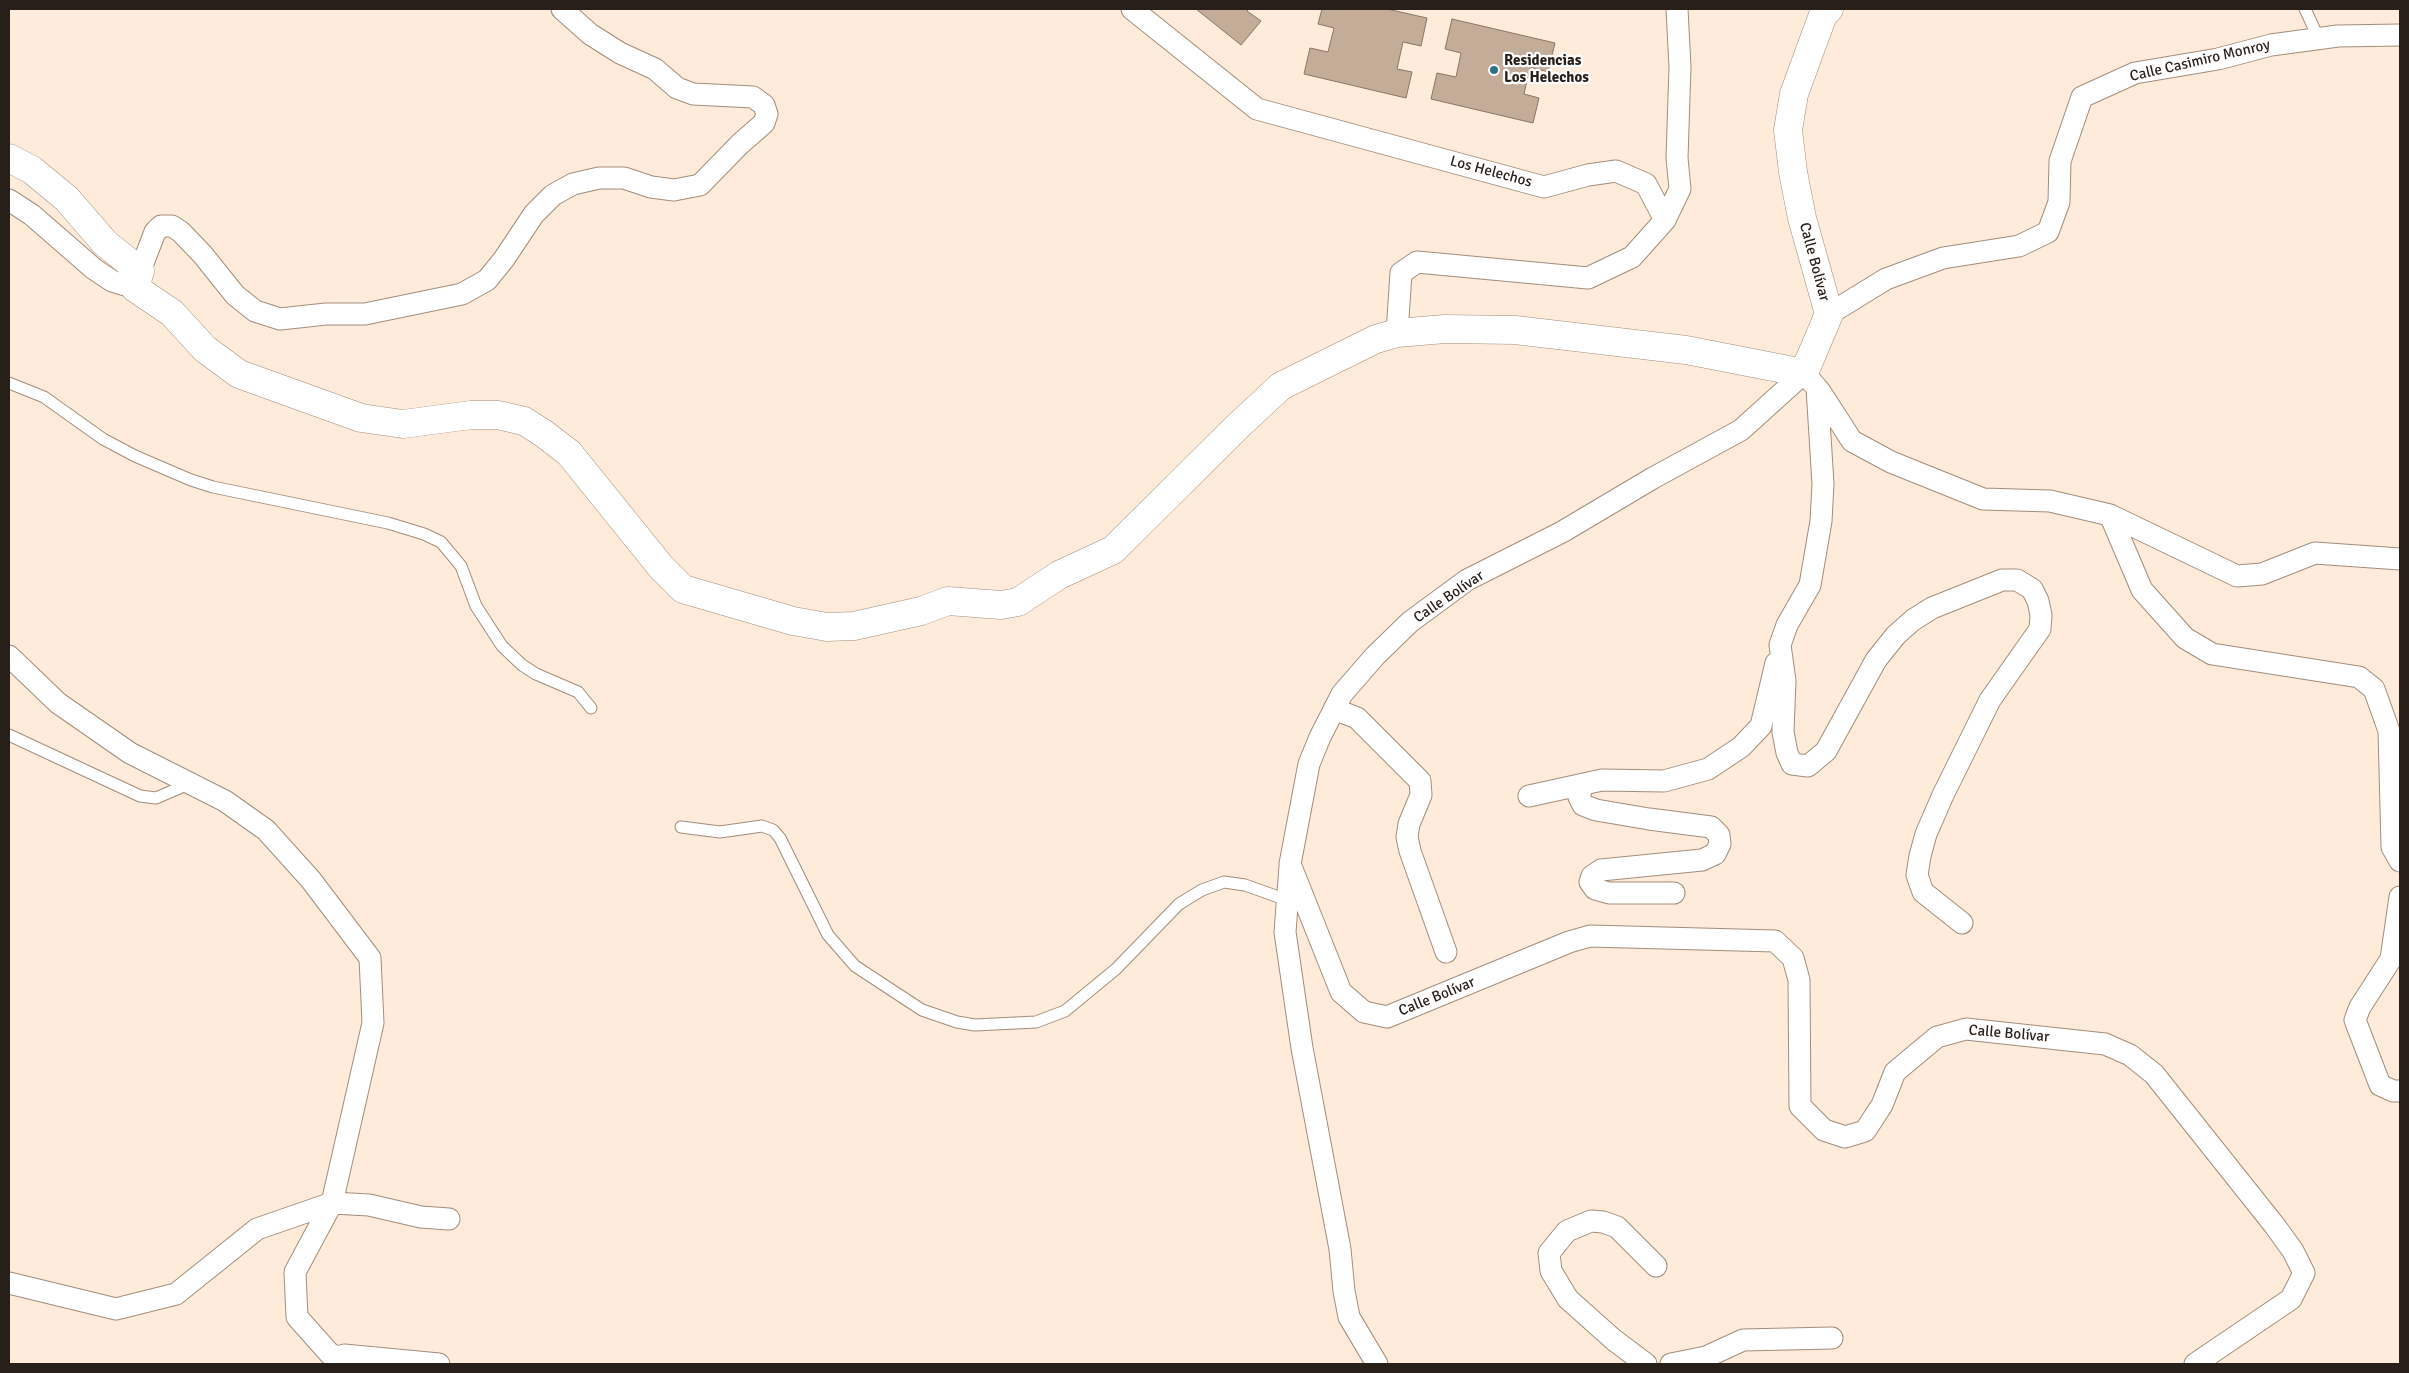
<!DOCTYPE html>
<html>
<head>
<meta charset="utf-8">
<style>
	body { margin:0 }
	#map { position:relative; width:2409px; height:1373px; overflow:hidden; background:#ffebda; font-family:Signika,sans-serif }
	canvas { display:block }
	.frame { position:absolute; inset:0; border:10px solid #281f18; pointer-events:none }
</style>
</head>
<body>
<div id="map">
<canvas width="2409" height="1373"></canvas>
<div class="frame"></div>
</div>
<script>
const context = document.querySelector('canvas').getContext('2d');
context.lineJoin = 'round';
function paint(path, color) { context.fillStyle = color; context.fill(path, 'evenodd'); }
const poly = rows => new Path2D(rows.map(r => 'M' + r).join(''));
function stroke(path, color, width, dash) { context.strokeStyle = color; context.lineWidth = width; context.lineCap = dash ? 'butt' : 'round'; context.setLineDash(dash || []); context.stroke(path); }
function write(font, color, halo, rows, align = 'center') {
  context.font = font + ' Signika,sans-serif'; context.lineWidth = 4.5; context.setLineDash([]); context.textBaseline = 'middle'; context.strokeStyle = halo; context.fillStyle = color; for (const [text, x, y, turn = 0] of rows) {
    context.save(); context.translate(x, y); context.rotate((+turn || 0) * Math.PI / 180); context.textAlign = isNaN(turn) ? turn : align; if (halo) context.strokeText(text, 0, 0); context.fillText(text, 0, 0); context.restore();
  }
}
const building = poly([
	[1196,9,1249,9,1247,11,1261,21,1241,45,1196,9],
	[1322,9,1387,9,1427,18,1421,46,1403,42,1397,69,1412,72,1406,98,1304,74,1310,48,1328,52,1334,28,1318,24,1322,9],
	[1452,19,1555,43,1548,72,1530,67,1524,94,1539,98,1533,123,1431,99,1437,73,1456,77,1461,53,1445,49,1452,19]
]);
paint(building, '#c3ac98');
stroke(building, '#8b7562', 1);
const lane = poly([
	[2305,9,2319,39],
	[9,383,44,397,103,439,135,456,191,480,213,487,388,523,424,534,441,542,461,566,476,606,502,646,522,665,536,674,578,692,591,708],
	[9,735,140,796,156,798,191,783],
	[681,827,720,832,762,826,773,830,780,838,828,935,855,966,922,1010,957,1022,975,1025,1036,1022,1065,1011,1116,969,1179,904,1202,890,1224,882,1245,885,1287,900]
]);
const street = poly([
	[1132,9,1257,109,1544,187,1588,175,1616,171,1646,184,1665,220,1632,257,1588,278,1417,262,1401,273,1397,333],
	[9,200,32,215,94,269,112,281,135,288],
	[1665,220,1680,189,1677,158,1680,67,1677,9],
	[140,271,155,232,161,226,172,226,181,232,203,255,235,295,255,311,280,319,326,314,365,314,462,294,487,280,504,259,534,214,553,195,573,184,599,178,624,178,651,187,674,190,700,185,740,144,764,123,767,114,764,105,753,97,693,94,677,88,655,69,620,53,590,34,562,9],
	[1829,314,1886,279,1943,258,2019,246,2048,232,2059,202,2060,161,2082,97,2135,73,2218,59,2271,45,2338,36,2400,35],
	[1819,390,1852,441,1891,462,1983,499,2050,501,2110,515,2237,576,2262,574,2315,553,2400,559],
	[2110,515,2142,590,2185,638,2212,654,2359,677,2374,689,2389,731,2392,847,2400,861],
	[9,656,58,703,130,753,225,801,266,830,311,880,370,958,373,1023,332,1203,295,1272,297,1317,330,1354,359,1364],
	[1334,709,1357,718,1420,781,1421,795,1409,824,1407,837,1410,851,1446,952],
	[1583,784,1579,797,1583,805,1596,810,1649,819,1711,827,1719,835,1720,844,1715,854,1702,860,1601,870,1592,876,1590,882,1595,889,1609,893,1674,893],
	[1529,796,1602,780,1664,781,1708,769,1741,747,1761,726,1776,663],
	[1290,866,1285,932,1302,1048,1340,1249,1344,1291,1349,1317,1377,1364],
	[2400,897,2391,959,2360,1007,2355,1020,2380,1085,2393,1091,2400,1091],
	[1962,923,1923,892,1917,875,1920,856,1926,834,1943,795,1990,700,2040,629,2041,615,2038,601,2032,589,2017,580,2002,580,1932,608,1913,620,1896,635,1876,660,1826,751,1808,766,1792,764,1787,753,1783,732,1785,681,1780,645,1787,625,1810,585,1821,521,1823,484,1817,388,1804,373,1741,430,1653,478,1562,532,1467,580,1410,622,1375,656,1342,694,1320,737,1309,764,1290,864,1341,992,1364,1012,1387,1017,1569,942,1590,936,1775,941,1793,958,1799,980,1800,1106,1824,1130,1845,1137,1865,1131,1882,1105,1895,1072,1937,1037,1966,1029,2105,1044,2130,1055,2154,1074,2275,1226,2293,1251,2304,1273,2291,1299,2195,1364],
	[9,1283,116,1309,176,1294,257,1229,332,1203,369,1205,421,1217,449,1219],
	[344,1355,439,1364],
	[1646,1364,1614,1340,1568,1299,1551,1271,1549,1253,1567,1231,1591,1221,1603,1222,1617,1227,1656,1266],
	[1671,1364,1706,1357,1743,1340,1832,1338]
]);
const secondary = poly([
	[9,158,32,170,67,199,105,243,140,271,135,288,172,313,205,349,239,374,361,418,403,424,471,415,498,415,524,421,543,433,569,453,661,567,683,589,793,621,827,627,854,626,921,611,948,601,1001,605,1018,602,1059,575,1113,550,1238,426,1281,386,1376,339,1397,333,1445,329,1515,330,1686,350,1804,373,1829,314,1802,218,1793,172,1788,130,1794,94,1823,15,1829,9]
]);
stroke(lane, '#a38d79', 13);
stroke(street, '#a38d79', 23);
stroke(secondary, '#a38d79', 29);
stroke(lane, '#fff', 11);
stroke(street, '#fff', 21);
stroke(secondary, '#fff', 28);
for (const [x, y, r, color] of [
	[1494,70,5,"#2f7283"]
]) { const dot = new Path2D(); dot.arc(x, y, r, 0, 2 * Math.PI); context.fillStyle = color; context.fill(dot); stroke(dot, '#fff', 2); }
write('bold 15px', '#281f18', '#fff', [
	["Residencias",1504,61],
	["Los Helechos",1504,78]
], 'left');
write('15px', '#281f18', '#fff', [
	["Calle Casimiro Monroy",2200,61,-13],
	["Los Helechos",1491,172,15],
	["Calle Bolívar",1814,262,75],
	["Calle Bolívar",1449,597,-34],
	["Calle Bolívar",1437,997,-22],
	["Calle Bolívar",2009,1034,5]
]);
</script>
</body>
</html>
